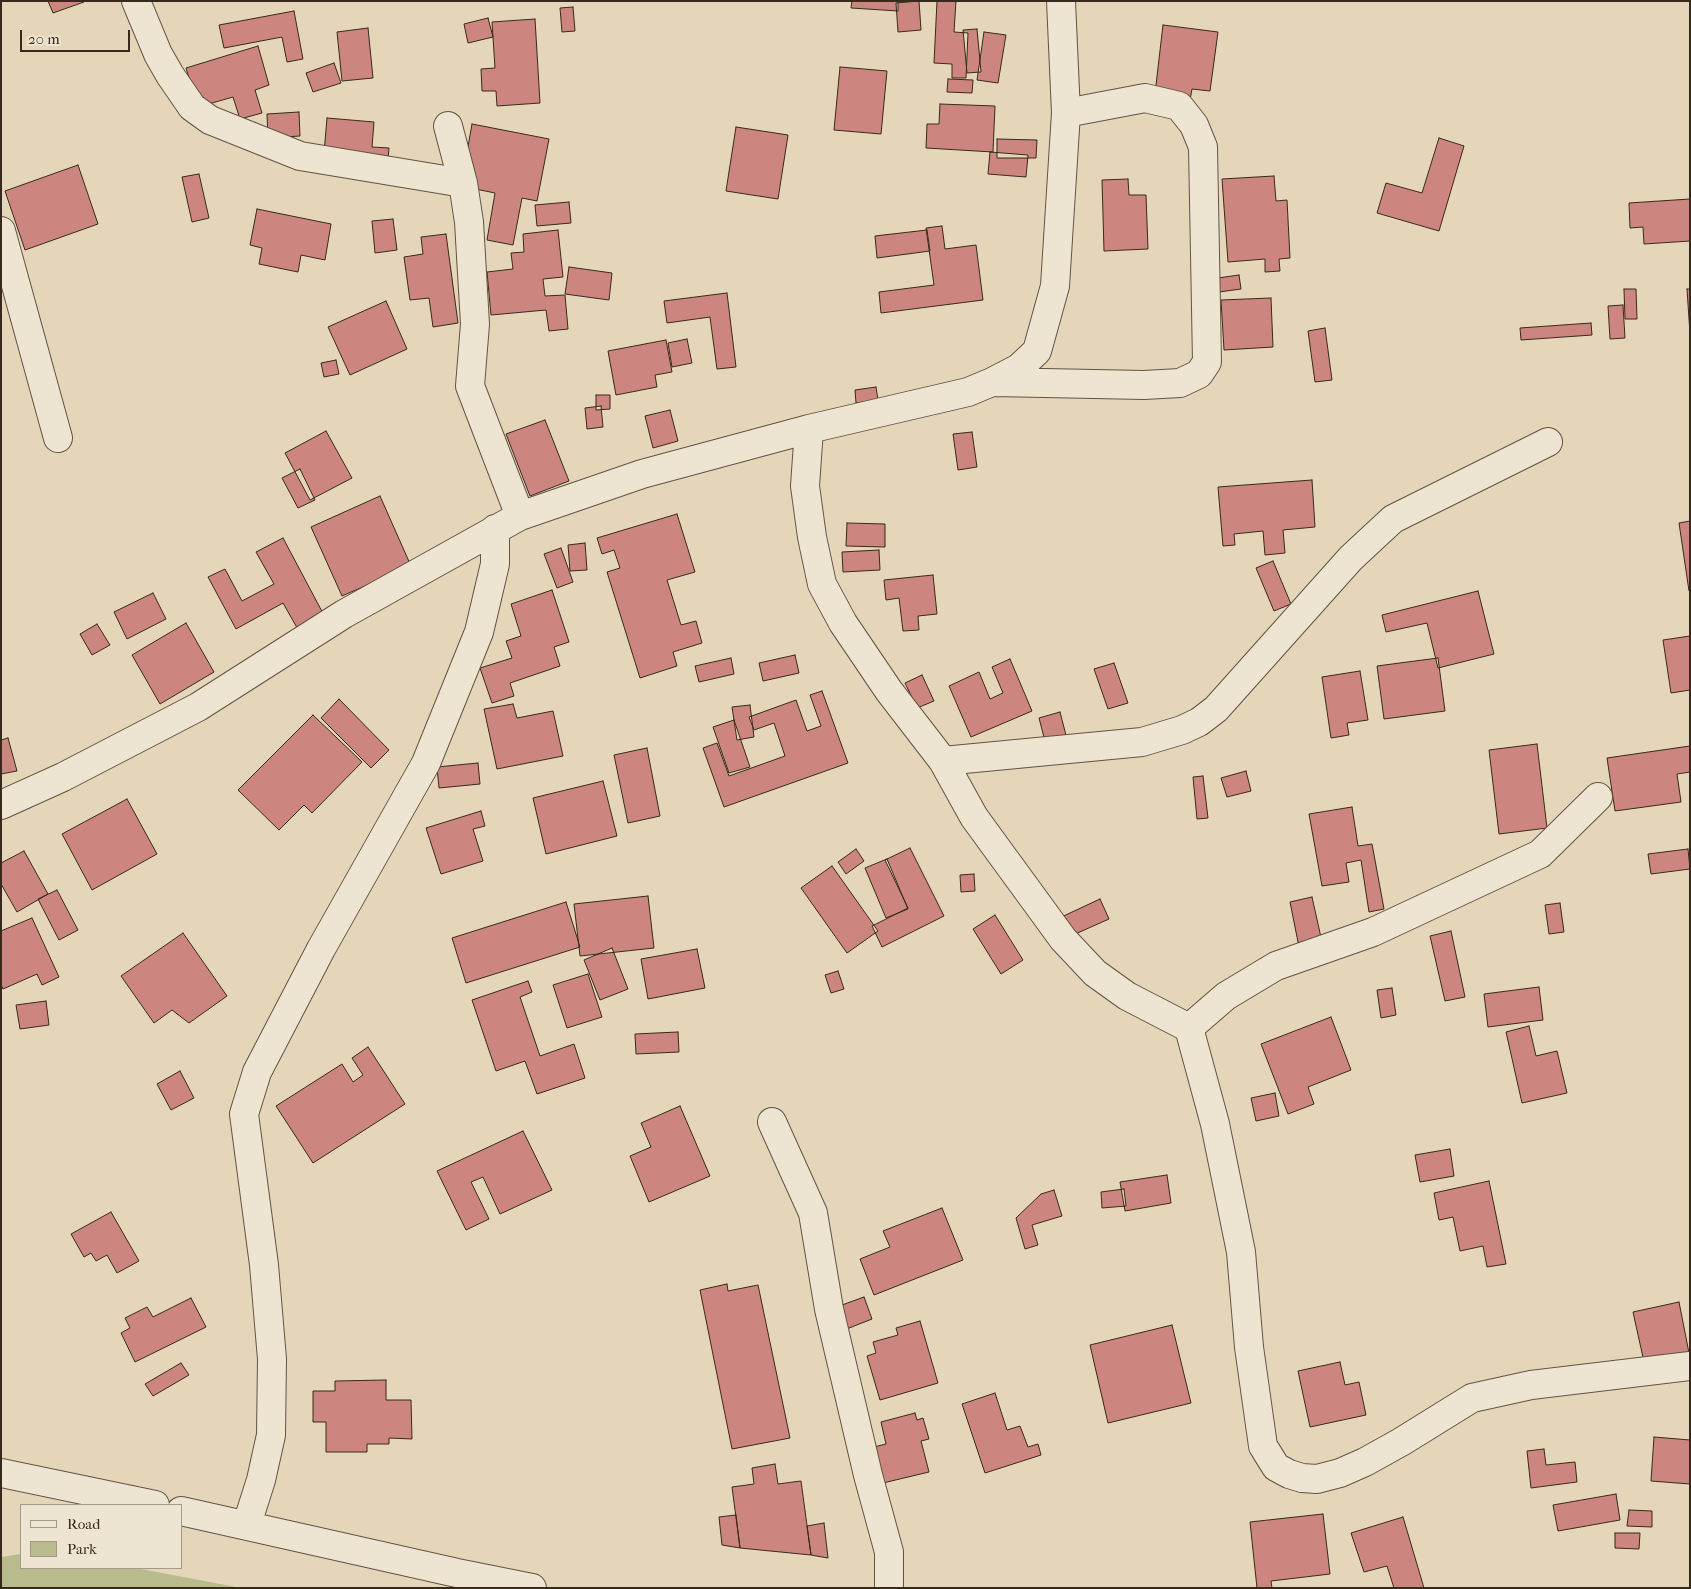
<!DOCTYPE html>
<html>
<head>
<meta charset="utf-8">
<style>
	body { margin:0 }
	#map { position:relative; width:1691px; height:1589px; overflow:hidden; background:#e5d5b9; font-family:"IM FELL French Canon",serif }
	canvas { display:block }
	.frame { position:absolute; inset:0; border:2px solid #37291c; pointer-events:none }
	.legend { position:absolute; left:20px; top:1504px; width:162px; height:65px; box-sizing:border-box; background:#eee4d2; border:1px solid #a59989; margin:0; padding:6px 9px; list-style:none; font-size:15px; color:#37291c }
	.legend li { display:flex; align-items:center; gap:10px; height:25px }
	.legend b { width:25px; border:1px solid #a59989 }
	.scale { position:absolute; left:20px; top:30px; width:110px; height:22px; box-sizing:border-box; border:2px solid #37291c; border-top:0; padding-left:6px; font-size:15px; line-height:18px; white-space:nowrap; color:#37291c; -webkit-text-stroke:4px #eee4d2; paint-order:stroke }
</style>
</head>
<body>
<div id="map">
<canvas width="1691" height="1589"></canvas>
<div class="frame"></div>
<ul class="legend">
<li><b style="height:6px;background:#eee4d2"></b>Road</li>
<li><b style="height:14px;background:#b8bc8c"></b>Park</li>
</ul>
<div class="scale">20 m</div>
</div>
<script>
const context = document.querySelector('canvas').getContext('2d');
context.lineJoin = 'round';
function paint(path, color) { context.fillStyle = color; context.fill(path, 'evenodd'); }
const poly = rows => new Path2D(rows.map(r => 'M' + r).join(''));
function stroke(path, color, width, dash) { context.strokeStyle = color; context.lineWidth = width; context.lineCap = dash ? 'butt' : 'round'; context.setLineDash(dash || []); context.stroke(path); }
paint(poly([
	[21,1554,21,1568,136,1568,241,1588,1,1588,1,1557]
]), '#b8bc8c');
const building = poly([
	[48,1,84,1,84,2,53,13,48,1],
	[852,1,898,1,898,11,851,8,852,1],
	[919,1,921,30,898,32,896,3,919,1],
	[937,1,956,1,954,32,968,33,966,78,952,78,952,64,934,63,937,1],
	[573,7,575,31,562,32,560,8,573,7],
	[294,11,303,59,287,62,282,37,224,48,219,25,294,11],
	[488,18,493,37,468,43,464,24,488,18],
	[535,19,540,103,497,106,496,91,482,91,481,69,495,68,492,22,535,19],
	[1163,25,1218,32,1210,91,1192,89,1189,106,1154,102,1163,25],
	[368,28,373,78,342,81,337,32,368,28],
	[977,29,981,72,967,73,963,30,977,29],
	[984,32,1006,35,998,83,977,80,984,32],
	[258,46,269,85,255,90,262,113,240,119,233,97,198,107,186,68,258,46],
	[334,63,341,83,313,92,306,73,334,63],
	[840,67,887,71,881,134,834,130,840,67],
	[948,79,973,80,972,93,947,92,948,79],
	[940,104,995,106,993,152,926,148,927,124,939,124,940,104],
	[299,112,300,136,268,138,267,114,299,112],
	[327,118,374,122,372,147,389,148,387,170,323,165,327,118],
	[472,124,549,139,537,201,522,198,513,245,487,240,495,193,461,186,472,124],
	[736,127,788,135,778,199,726,191,736,127],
	[1439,138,1464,146,1439,231,1377,213,1386,183,1422,193,1439,138],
	[997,139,1037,140,1036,158,997,158,997,139],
	[990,152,1028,155,1026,177,988,174,990,152],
	[78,165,98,224,25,250,5,191,78,165],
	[199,174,209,218,192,222,182,177,199,174],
	[1274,176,1276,201,1287,200,1290,258,1279,259,1280,271,1265,272,1265,259,1228,262,1222,179,1274,176],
	[1128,179,1129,195,1146,195,1148,249,1104,251,1102,180,1128,179],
	[1690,199,1690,241,1644,244,1643,227,1630,228,1629,203,1690,199],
	[569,202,571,223,537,226,535,205,569,202],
	[257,209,331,224,325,260,301,255,298,272,259,264,262,248,250,245,257,209],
	[393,219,397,250,375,253,372,221,393,219],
	[942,226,945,249,976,245,983,300,881,313,879,292,934,285,926,228,942,226],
	[558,230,563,277,543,279,545,296,565,295,568,329,549,331,546,310,491,315,487,272,513,269,511,253,524,252,523,234,558,230],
	[927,230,930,251,877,258,875,236,927,230],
	[446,234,458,323,433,327,429,298,410,300,404,257,423,254,421,237,446,234],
	[569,267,612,273,609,300,565,294,569,267],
	[1239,275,1241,289,1219,292,1218,278,1239,275],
	[1624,289,1636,289,1637,319,1625,319,1624,289],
	[1687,289,1690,289,1690,334,1687,289],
	[727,293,736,367,717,369,710,317,667,323,664,301,727,293],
	[1271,298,1273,347,1224,350,1221,300,1271,298],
	[386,301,407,349,350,375,328,327,386,301],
	[1623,305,1625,338,1610,339,1608,306,1623,305],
	[1591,323,1592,335,1521,340,1520,328,1591,323],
	[1325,328,1332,380,1315,382,1308,331,1325,328],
	[687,339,692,363,672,367,668,343,687,339],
	[666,340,672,372,655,375,657,387,616,395,608,351,666,340],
	[336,360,339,374,324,377,321,363,336,360],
	[876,387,878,400,856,403,855,390,876,387],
	[596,395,610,395,610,409,596,410,596,395],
	[601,406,603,427,587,429,585,408,601,406],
	[670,410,678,441,653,448,645,416,670,410],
	[545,420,569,481,530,496,506,434,545,420],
	[326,431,352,478,310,500,285,453,326,431],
	[972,432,977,467,958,470,953,434,972,432],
	[300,469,315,500,298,508,282,478,300,469],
	[1312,480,1315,527,1283,530,1285,553,1265,555,1263,531,1234,534,1235,545,1223,546,1218,487,1312,480],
	[380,496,411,566,342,596,311,527,380,496],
	[677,514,695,572,667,580,681,625,696,621,702,643,673,652,677,666,640,678,607,572,620,568,614,550,602,554,597,538,677,514],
	[1690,521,1690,590,1689,591,1679,523,1690,521],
	[847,523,885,524,885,547,846,546,847,523],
	[283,538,326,619,300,633,283,603,236,629,208,577,225,569,242,601,274,584,256,552,283,538],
	[585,543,587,570,570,571,568,545,585,543],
	[561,548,573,582,557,588,544,554,561,548],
	[879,550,880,570,843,572,842,552,879,550],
	[1273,561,1291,604,1274,611,1256,568,1273,561],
	[933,575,937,614,918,616,919,630,903,631,899,598,886,600,884,580,933,575],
	[552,590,569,642,554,647,560,666,510,683,514,696,492,703,480,668,512,658,506,641,521,636,511,604,552,590],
	[1478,591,1494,654,1438,668,1427,623,1386,632,1382,615,1478,591],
	[153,593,166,619,127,639,114,612,153,593],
	[186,623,214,672,160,704,132,655,186,623],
	[97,624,110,645,92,655,80,634,97,624],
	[1690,636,1690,690,1671,693,1663,640,1690,636],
	[795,655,799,673,763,681,759,663,795,655],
	[731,658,734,674,699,682,695,666,731,658],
	[1438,658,1445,711,1384,719,1377,666,1438,658],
	[1010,659,1032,711,971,737,949,686,979,672,990,699,1003,693,992,667,1010,659],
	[1114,663,1128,703,1108,709,1094,669,1114,663],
	[1360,671,1368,720,1347,723,1349,735,1331,738,1322,677,1360,671],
	[922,675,934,701,917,708,905,683,922,675],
	[822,691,848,763,724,807,703,748,717,743,729,776,785,756,774,723,754,730,749,717,796,700,807,731,821,726,810,695,822,691],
	[339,699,389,750,371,768,321,718,339,699],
	[513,704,517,718,553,711,563,756,497,769,484,709,513,704],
	[750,705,754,737,737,740,732,707,750,705],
	[1060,712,1068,743,1047,749,1039,718,1060,712],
	[313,715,362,762,312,813,304,805,279,830,238,790,313,715],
	[734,720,750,767,729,773,713,727,734,720],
	[8,738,17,771,1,774,1,740,8,738],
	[1537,744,1547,828,1499,834,1489,750,1537,744],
	[1690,746,1690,772,1677,774,1681,802,1615,811,1607,758,1690,746],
	[647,748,660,816,628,823,614,755,647,748],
	[478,763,480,784,439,788,437,767,478,763],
	[1246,771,1251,791,1227,797,1221,778,1246,771],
	[1203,776,1208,818,1197,819,1193,777,1203,776],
	[603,781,617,836,546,854,533,798,603,781],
	[127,799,157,854,92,890,62,834,127,799],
	[1352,807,1358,846,1372,844,1384,909,1369,912,1361,860,1346,863,1349,882,1322,886,1309,814,1352,807],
	[481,811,485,826,473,829,483,861,441,874,426,828,481,811],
	[910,848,944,916,882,947,872,926,908,908,885,860,910,848],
	[856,849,864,861,846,874,838,862,856,849],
	[1688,849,1690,869,1651,874,1648,854,1688,849],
	[24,851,48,894,17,912,1,884,1,863,24,851],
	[887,859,908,909,886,918,865,868,887,859],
	[832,866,878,931,847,953,801,888,832,866],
	[974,874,975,891,961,892,960,875,974,874],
	[57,890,78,930,59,940,38,899,57,890],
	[648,896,654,948,580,956,574,904,648,896],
	[1312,897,1322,942,1299,947,1290,902,1312,897],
	[1100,899,1109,919,1064,939,1055,920,1100,899],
	[566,902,580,947,466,983,452,938,566,902],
	[1560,903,1564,932,1549,934,1545,905,1560,903],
	[995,915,1023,960,1001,974,973,929,995,915],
	[32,918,59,977,42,985,37,974,3,989,1,985,1,931,32,918],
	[1451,931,1465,997,1445,1001,1430,936,1451,931],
	[183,933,227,996,189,1023,172,1010,154,1023,121,976,183,933],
	[612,948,628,989,600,1000,584,960,612,948],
	[697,949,705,988,648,999,641,959,697,949],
	[838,971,844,989,831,993,825,975,838,971],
	[588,974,602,1017,567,1028,553,985,588,974],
	[528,981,532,992,520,997,540,1056,574,1044,585,1078,537,1094,525,1061,496,1071,472,1000,528,981],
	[1539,987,1543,1020,1488,1027,1484,994,1539,987],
	[1392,988,1396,1015,1381,1018,1377,990,1392,988],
	[46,1001,49,1025,20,1029,16,1005,46,1001],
	[1331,1017,1351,1070,1308,1087,1314,1104,1288,1114,1261,1044,1331,1017],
	[1529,1026,1536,1056,1557,1051,1567,1093,1522,1103,1506,1032,1529,1026],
	[678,1032,679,1052,636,1054,635,1034,678,1032],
	[368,1047,405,1104,313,1163,276,1106,342,1064,353,1082,363,1075,352,1058,368,1047],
	[180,1071,194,1098,171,1110,157,1084,180,1071],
	[1275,1093,1279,1116,1256,1121,1251,1098,1275,1093],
	[680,1106,710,1176,649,1202,630,1156,651,1147,641,1123,680,1106],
	[523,1131,552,1190,500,1214,483,1177,471,1182,489,1219,466,1230,437,1171,523,1131],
	[1450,1149,1454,1176,1420,1182,1415,1155,1450,1149],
	[1167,1175,1171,1203,1125,1211,1120,1182,1167,1175],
	[1489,1181,1506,1264,1487,1267,1483,1246,1460,1251,1453,1217,1439,1220,1434,1193,1489,1181],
	[1124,1189,1126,1206,1102,1208,1101,1192,1124,1189],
	[1054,1190,1062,1216,1032,1225,1038,1245,1025,1249,1016,1218,1041,1194,1054,1190],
	[942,1208,963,1260,874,1295,860,1259,890,1247,883,1231,942,1208],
	[111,1212,139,1261,117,1273,107,1255,96,1261,91,1253,84,1257,71,1234,111,1212],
	[727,1284,728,1291,758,1285,790,1438,732,1449,700,1290,727,1284],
	[864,1297,872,1319,839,1332,831,1309,864,1297],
	[191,1298,206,1327,135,1362,121,1333,130,1328,125,1318,147,1307,153,1317,191,1298],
	[1679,1302,1689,1353,1644,1362,1633,1312,1679,1302],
	[920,1321,938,1383,880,1400,867,1356,876,1353,873,1342,898,1335,896,1328,920,1321],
	[1172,1325,1191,1403,1108,1423,1090,1345,1172,1325],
	[1340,1362,1345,1385,1359,1382,1366,1415,1310,1427,1298,1371,1340,1362],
	[181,1363,189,1375,153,1396,145,1384,181,1363],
	[386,1380,386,1400,411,1400,412,1439,389,1438,389,1444,367,1444,367,1452,326,1452,326,1422,313,1422,313,1391,335,1391,335,1381,386,1380],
	[995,1393,1007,1430,1020,1426,1028,1447,1038,1444,1041,1455,985,1473,962,1404,995,1393],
	[915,1413,917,1420,923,1418,929,1439,921,1441,929,1472,883,1483,874,1447,886,1444,881,1422,915,1413],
	[1654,1437,1690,1440,1690,1484,1651,1481,1654,1437],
	[1544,1449,1546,1465,1575,1462,1577,1482,1531,1488,1527,1451,1544,1449],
	[775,1464,778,1484,801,1481,811,1555,740,1548,732,1487,754,1484,752,1468,775,1464],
	[1616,1494,1620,1520,1558,1531,1553,1505,1616,1494],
	[1629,1510,1652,1511,1652,1527,1627,1526,1629,1510],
	[1323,1514,1330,1574,1271,1581,1272,1588,1257,1588,1250,1522,1323,1514],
	[736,1515,740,1548,722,1545,719,1517,736,1515],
	[1403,1517,1424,1588,1394,1588,1387,1566,1364,1572,1351,1533,1403,1517],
	[824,1523,828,1558,811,1555,807,1526,824,1523],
	[1615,1533,1640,1533,1639,1549,1615,1548,1615,1533]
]);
paint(building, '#cc867f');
stroke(building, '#37291c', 1);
const minor = poly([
	[136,1,158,54,170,75,192,107,210,120,300,156,463,183],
	[448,126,463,183,469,222,475,324,470,386,520,516],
	[1,231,58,438],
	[994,382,1144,385,1180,383,1199,374,1207,362,1203,147,1194,125,1179,106,1145,98,1066,113],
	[809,429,805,486,812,537,822,584,843,623,889,691,943,761,974,817,1063,939,1095,973,1127,996,1189,1028,1215,1124,1241,1252,1249,1347,1263,1446,1276,1467,1289,1474,1302,1478,1317,1479,1340,1473,1365,1462,1401,1442,1472,1398,1531,1385,1690,1366],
	[943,761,1142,742,1182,730,1199,722,1216,709,1351,558,1393,519,1548,442],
	[1,805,63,777,198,707,344,614,520,516,642,474,809,429,968,392,992,382,1019,368,1037,351,1055,286,1066,113,1061,1],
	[1189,1028,1226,996,1276,966,1373,932,1540,854,1598,797],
	[772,1122,813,1213,829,1309,868,1475,889,1552,889,1588],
	[1,1473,155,1505],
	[181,1511,457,1573,532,1588],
	[247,1524,261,1480,271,1435,272,1359,264,1265,244,1114,257,1072,321,949,426,763,479,632,495,564,495,529]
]);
stroke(minor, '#625443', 30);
stroke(minor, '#eee4d2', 28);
</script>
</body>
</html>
